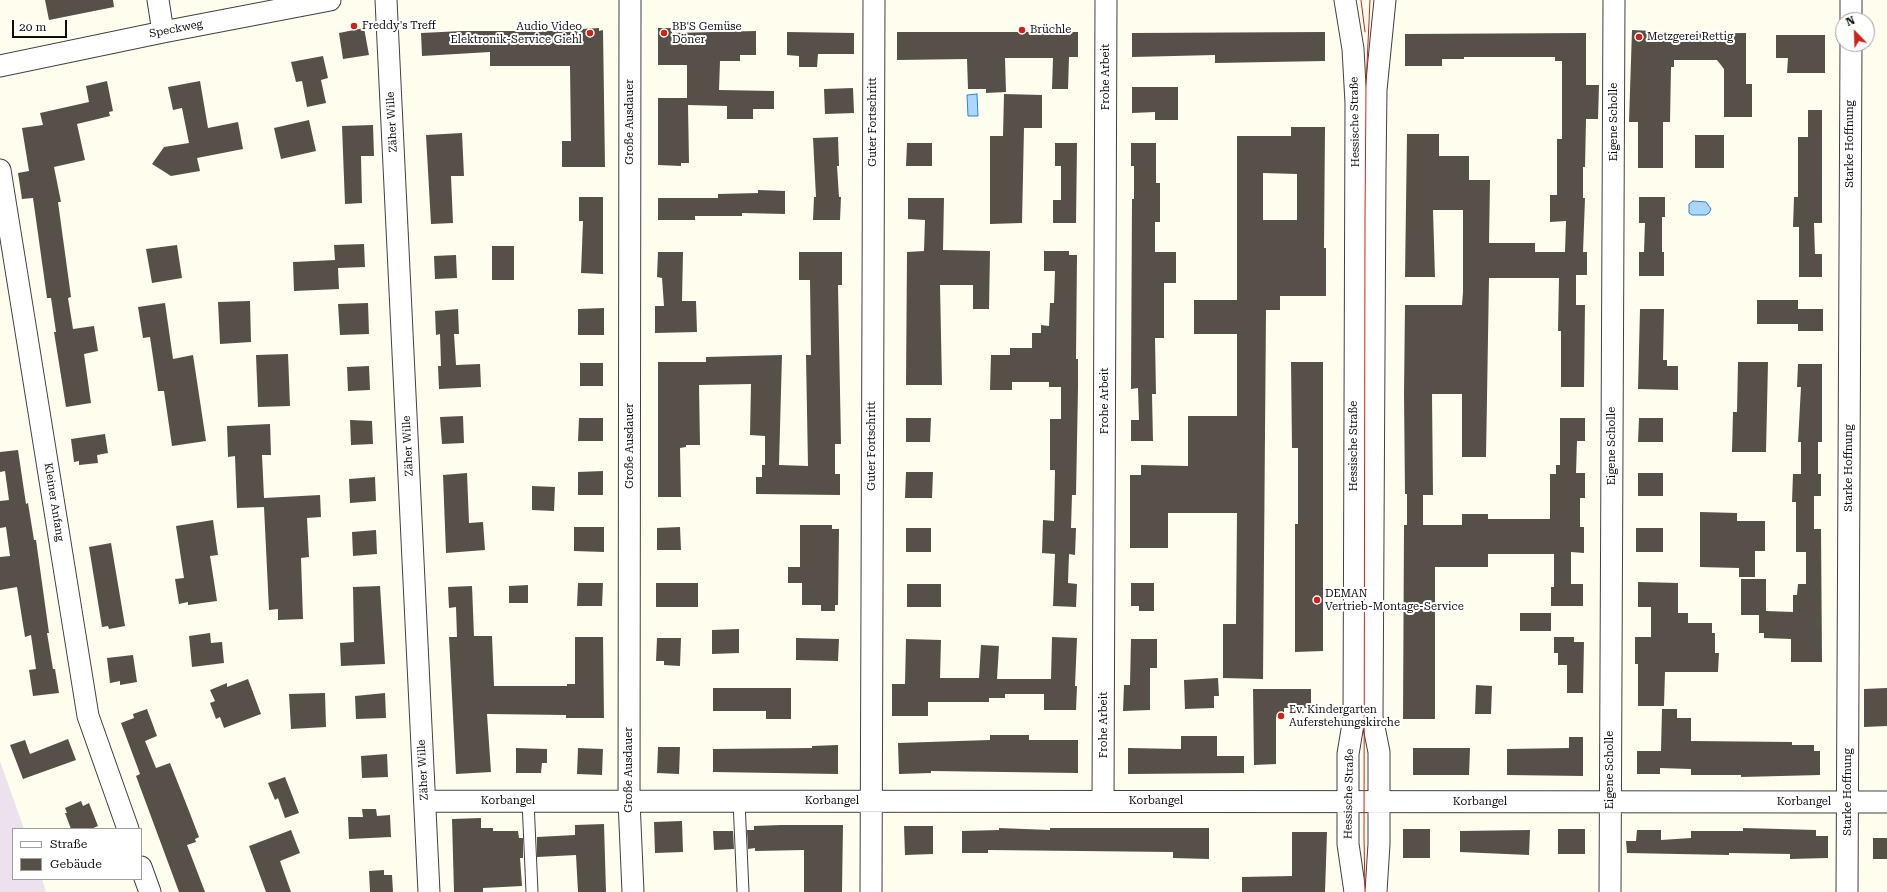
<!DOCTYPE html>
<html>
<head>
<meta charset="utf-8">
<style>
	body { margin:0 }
	#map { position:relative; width:1887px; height:892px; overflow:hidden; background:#fffeee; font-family:"Roboto Serif",serif }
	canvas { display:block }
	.legend { position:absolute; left:12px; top:828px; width:130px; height:52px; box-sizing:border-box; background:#fff; border:1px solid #9f9f9f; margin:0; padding:5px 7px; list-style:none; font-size:12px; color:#0e0e0e }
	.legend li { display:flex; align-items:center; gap:8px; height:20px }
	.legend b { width:20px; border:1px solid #9f9f9f }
	.north { position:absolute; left:1835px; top:12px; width:40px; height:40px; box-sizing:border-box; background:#fff; border:1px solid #9f9f9f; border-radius:50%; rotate:337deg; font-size:11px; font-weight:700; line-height:16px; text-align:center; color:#0e0e0e }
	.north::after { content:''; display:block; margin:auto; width:14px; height:18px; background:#cb2418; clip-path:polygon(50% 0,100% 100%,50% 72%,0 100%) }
	.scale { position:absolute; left:12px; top:20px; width:55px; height:18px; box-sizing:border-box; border:2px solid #0e0e0e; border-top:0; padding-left:5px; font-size:12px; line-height:14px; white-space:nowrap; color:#0e0e0e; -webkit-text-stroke:3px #fff; paint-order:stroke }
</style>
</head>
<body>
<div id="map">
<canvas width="1887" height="892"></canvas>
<ul class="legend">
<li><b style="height:5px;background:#fff"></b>Straße</li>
<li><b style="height:11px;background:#575049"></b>Gebäude</li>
</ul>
<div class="north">N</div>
<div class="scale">20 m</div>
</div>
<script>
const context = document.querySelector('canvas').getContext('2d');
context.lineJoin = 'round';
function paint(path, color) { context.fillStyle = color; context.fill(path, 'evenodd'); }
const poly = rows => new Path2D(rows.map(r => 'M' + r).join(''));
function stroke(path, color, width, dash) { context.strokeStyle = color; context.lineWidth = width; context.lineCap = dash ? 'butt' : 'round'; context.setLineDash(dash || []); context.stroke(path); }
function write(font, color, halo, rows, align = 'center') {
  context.font = font + ' "Roboto Serif",serif'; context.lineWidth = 4; context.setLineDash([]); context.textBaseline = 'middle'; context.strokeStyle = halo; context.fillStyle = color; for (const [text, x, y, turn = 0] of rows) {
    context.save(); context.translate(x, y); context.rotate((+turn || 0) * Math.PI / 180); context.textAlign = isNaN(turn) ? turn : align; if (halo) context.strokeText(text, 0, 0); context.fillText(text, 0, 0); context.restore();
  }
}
paint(poly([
	[0,761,24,829,13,829,13,879,42,879,46,892,0,892]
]), '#ede1ed');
const water = poly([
	[977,94,978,116,968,116,967,95,977,94],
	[1693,201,1706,202,1711,209,1709,213,1706,215,1692,215,1689,213,1689,204,1693,201]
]);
paint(water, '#add6fc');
stroke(water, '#2d82da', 1);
paint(poly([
	[45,0,113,0,114,7,49,20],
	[364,28,369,55,343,59,339,33],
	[599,28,599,31,603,30,605,167,562,167,562,141,571,141,570,66,490,66,490,52,422,56,421,33,462,31,581,31,581,29],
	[658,28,672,28,672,33,756,31,756,55,740,55,740,61,720,61,719,90,774,91,774,109,753,109,753,119,727,119,727,106,688,105,689,163,681,163,681,166,658,165,658,98,687,98,687,65,658,65],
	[1632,30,1652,31,1652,34,1746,33,1746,84,1752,84,1752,117,1724,117,1724,69,1717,60,1674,60,1674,67,1671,67,1670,122,1663,122,1663,168,1638,168,1638,122,1629,122],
	[787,32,854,33,854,54,818,54,817,67,799,67,799,56,787,55],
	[897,32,1078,32,1078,57,1069,57,1068,89,1052,89,1053,58,1005,58,1006,92,986,93,986,89,968,89,967,59,897,60],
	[1325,32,1325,61,1215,63,1215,55,1132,57,1132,33],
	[1586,33,1586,85,1599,85,1598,119,1586,119,1585,167,1583,167,1583,198,1585,198,1583,252,1587,252,1587,275,1576,275,1576,305,1585,305,1584,387,1561,387,1561,331,1558,331,1559,278,1489,278,1486,457,1462,457,1462,394,1432,394,1433,495,1423,495,1423,525,1462,525,1462,514,1488,514,1488,519,1550,519,1550,474,1556,474,1556,465,1560,465,1560,418,1585,418,1585,441,1577,441,1576,473,1585,473,1585,498,1580,498,1580,527,1584,527,1584,553,1571,552,1571,584,1583,584,1583,606,1551,606,1551,587,1554,587,1554,554,1488,554,1488,567,1435,567,1435,719,1403,719,1404,525,1407,525,1407,494,1405,494,1404,394,1405,305,1462,305,1463,292,1463,210,1433,210,1435,277,1405,277,1407,134,1439,134,1439,156,1469,156,1469,180,1490,180,1489,243,1535,243,1535,252,1565,252,1566,221,1550,222,1550,195,1557,195,1557,139,1562,139,1562,61,1555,61,1555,57,1464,57,1464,59,1442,59,1442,66,1405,66,1405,34],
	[1776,35,1825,35,1825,73,1787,73,1788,58,1776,58],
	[323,56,328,78,321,80,326,103,307,107,302,81,296,82,291,62],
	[107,81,113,111,109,112,110,116,77,124,85,160,54,167,61,202,58,202,71,297,68,298,73,329,94,326,98,351,84,354,91,403,66,407,54,332,56,332,51,298,47,298,33,198,22,199,18,173,29,171,22,128,43,125,40,113,89,102,86,86],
	[200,81,208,128,238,122,243,149,197,158,200,171,171,176,152,164,164,147,189,143,182,108,173,110,168,87],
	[1132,87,1178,87,1178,120,1155,120,1155,112,1132,113],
	[853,88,854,113,825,114,824,89],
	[1004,94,1042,95,1042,128,1024,128,1022,223,990,224,990,136,1003,136],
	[1808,110,1822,110,1822,223,1814,223,1815,254,1822,254,1822,277,1799,277,1799,227,1793,227,1794,197,1798,197,1798,137,1808,137],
	[309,120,316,151,281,159,274,128],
	[373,125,374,156,361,156,362,203,345,204,342,126],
	[1291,127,1325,127,1324,248,1326,248,1326,296,1280,296,1280,310,1266,310,1263,679,1223,678,1223,624,1236,624,1237,513,1168,513,1168,548,1130,548,1130,475,1141,475,1141,465,1188,466,1188,416,1237,416,1237,334,1194,334,1194,300,1237,300,1237,136,1291,136],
	[1263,173,1297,174,1297,220,1263,220],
	[462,133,464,176,451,176,453,223,431,224,426,135],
	[1695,135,1724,135,1724,168,1695,168],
	[838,137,839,166,837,166,839,197,841,197,840,220,813,220,814,197,816,197,813,138],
	[907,143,932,143,932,166,906,166],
	[1055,143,1077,143,1076,223,1053,223,1053,200,1061,200,1061,166,1055,166],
	[1131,143,1156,143,1156,183,1160,183,1160,222,1155,222,1155,252,1176,252,1176,283,1164,283,1164,338,1155,338,1156,394,1152,394,1153,441,1131,441,1131,420,1139,420,1138,388,1131,389,1132,199,1134,199,1134,166,1131,166],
	[758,190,785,191,785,214,742,213,742,216,695,216,695,220,658,220,658,198,718,198,718,194,758,193],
	[579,197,603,197,603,274,581,273,583,221,579,221],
	[1639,197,1665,197,1665,217,1662,217,1662,252,1664,252,1664,276,1639,276,1639,252,1644,252,1645,223,1639,223],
	[908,198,944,198,943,250,990,251,989,309,973,309,973,285,940,285,942,385,906,385,907,252,924,251,925,220,908,219],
	[364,244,365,267,338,268,339,289,294,291,293,262,335,260,334,245],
	[177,245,182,278,152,283,146,249],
	[492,246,514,246,514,280,492,280],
	[1044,251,1069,251,1069,255,1077,255,1076,359,1078,359,1078,387,1076,495,1072,495,1071,528,1076,528,1075,555,1069,554,1068,583,1077,584,1076,607,1053,606,1055,554,1042,553,1043,520,1054,521,1055,470,1050,470,1050,419,1061,419,1061,387,1049,387,1049,382,1012,382,1012,390,990,390,991,355,1010,355,1010,348,1032,348,1032,333,1041,333,1041,325,1049,326,1050,303,1054,303,1055,271,1044,271],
	[658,252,683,252,682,301,696,301,697,332,655,333,655,306,664,306,662,278,657,277],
	[799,252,842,252,842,285,838,285,841,444,835,444,835,474,840,474,840,495,756,494,756,477,762,477,762,465,765,465,765,436,750,435,751,384,699,385,700,445,686,445,686,447,680,448,681,497,658,497,658,362,706,362,706,357,782,355,779,465,808,466,806,355,811,355,810,280,799,280],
	[456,255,457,278,435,279,434,256],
	[1757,300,1798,300,1798,309,1823,309,1823,331,1798,331,1798,324,1757,324],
	[250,301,251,342,220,344,218,302],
	[165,303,173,359,193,355,206,441,172,446,164,391,158,391,150,337,143,338,138,307],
	[368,303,369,334,340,335,338,304],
	[604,308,604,335,578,335,578,309],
	[458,309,459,334,454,334,456,365,480,364,481,387,439,389,438,366,441,366,440,334,436,335,435,311],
	[1640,309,1664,309,1663,360,1667,360,1667,366,1678,366,1678,390,1638,389],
	[288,354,290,406,258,407,256,355],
	[1291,362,1323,362,1323,651,1295,652,1295,524,1298,524,1298,448,1292,448],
	[1738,362,1768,362,1766,452,1732,452,1733,412,1737,412],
	[580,363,603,363,603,386,580,386],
	[1798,364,1822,364,1822,442,1818,442,1818,474,1821,474,1821,496,1814,496,1814,529,1821,529,1822,662,1791,662,1791,639,1764,638,1764,633,1759,633,1759,615,1741,615,1741,579,1766,579,1766,611,1793,612,1793,595,1797,595,1798,584,1806,584,1806,552,1796,552,1796,502,1792,502,1793,474,1801,474,1801,442,1798,442,1801,387,1797,387],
	[369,366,370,390,348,391,347,367],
	[463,416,464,443,442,444,440,417],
	[579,418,603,418,603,441,578,441],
	[906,418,931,418,930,442,906,442],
	[1639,418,1663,418,1663,442,1638,442],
	[350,420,372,421,373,444,351,445],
	[270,424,271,455,262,455,264,498,320,495,321,517,307,518,309,557,301,558,303,619,278,620,278,609,269,610,264,507,237,508,235,456,228,457,227,426],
	[105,434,108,453,97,455,98,463,79,465,79,461,74,462,71,439],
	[18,450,26,504,28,503,34,540,36,540,49,633,47,633,53,669,55,669,59,693,33,696,29,670,36,669,31,635,25,637,17,587,0,590,0,557,10,556,6,527,0,528,0,501,9,500,5,471,0,472,0,452],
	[603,471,603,495,578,495,578,472],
	[906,472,933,472,932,498,905,498],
	[467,473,469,523,483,522,485,550,446,553,443,475],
	[1638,473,1663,473,1663,496,1638,496],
	[375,477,376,501,350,503,349,479],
	[532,486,555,487,554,511,532,510],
	[1700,512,1737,513,1737,521,1765,521,1765,551,1755,551,1755,577,1739,577,1739,568,1700,567],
	[213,520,218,555,210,556,217,601,188,605,188,602,179,604,175,579,184,578,176,526],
	[800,525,832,525,832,529,839,529,838,605,835,605,835,611,821,611,821,605,802,605,802,583,788,583,788,567,800,567],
	[574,527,604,527,604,552,574,551],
	[680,527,681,550,657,550,657,528],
	[906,528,931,528,931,552,906,552],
	[1636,528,1663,528,1663,552,1636,552],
	[376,530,377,554,353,556,352,532],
	[111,543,125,626,109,629,108,626,102,627,89,547],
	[1638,582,1678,583,1678,613,1688,613,1688,623,1712,623,1712,633,1715,633,1715,653,1719,653,1718,672,1665,672,1664,706,1638,706,1638,664,1635,664,1635,637,1651,637,1651,607,1638,607],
	[578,583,603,583,602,606,577,606],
	[656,583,698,583,698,607,656,607],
	[1131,583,1154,583,1154,611,1139,611,1139,606,1131,606],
	[907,584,941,584,941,607,907,607],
	[528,585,528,603,509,603,509,586],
	[380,586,385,664,341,666,340,643,354,642,353,587],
	[472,586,474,636,492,636,494,686,567,686,567,684,575,684,575,637,603,637,604,718,566,718,566,715,487,714,491,772,456,774,449,637,457,637,456,607,449,608,448,587],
	[1520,613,1551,613,1551,631,1520,631],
	[739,629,739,653,712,654,712,630],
	[210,633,211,643,222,642,224,663,192,667,189,636],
	[1052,637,1077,638,1075,686,1077,686,1076,710,1044,710,1044,694,1005,694,1005,698,989,698,989,702,928,702,928,716,892,716,892,684,905,684,906,639,941,640,940,678,979,678,981,645,999,646,997,679,1051,679],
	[1554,637,1574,637,1574,642,1584,642,1583,693,1567,693,1567,665,1558,665,1558,653,1554,653],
	[657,638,681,638,680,666,664,665,664,661,656,661],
	[796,638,839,639,838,661,796,660],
	[1131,639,1157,639,1157,668,1150,668,1150,710,1123,711,1124,685,1130,685],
	[133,655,137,682,120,685,120,681,110,683,107,658],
	[1218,678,1219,696,1214,696,1214,708,1185,709,1184,680],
	[248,679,261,714,224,728,220,717,216,719,210,703,215,701,210,690,227,683,227,687],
	[1476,685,1492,686,1491,714,1475,714],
	[713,688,791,688,791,719,766,719,766,711,713,711],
	[1887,688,1887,726,1864,727,1864,689],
	[1253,689,1311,689,1311,708,1284,708,1284,717,1276,717,1276,764,1254,765],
	[325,693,326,727,291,729,289,694],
	[385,693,386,718,356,719,355,696],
	[147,709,157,736,145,741,156,768,170,763,189,811,199,837,195,839,196,842,187,845,205,892,179,892,136,776,140,774,121,723,134,718,133,714],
	[1662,709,1677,709,1677,718,1691,718,1691,741,1792,742,1792,745,1814,745,1814,751,1820,751,1820,775,1741,777,1741,775,1691,775,1691,769,1660,768,1660,774,1637,774,1637,751,1661,751],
	[990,735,1029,735,1029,740,1078,740,1078,773,931,771,931,773,899,774,898,743,990,740],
	[1181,736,1217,736,1217,756,1244,756,1244,773,1128,774,1128,748,1181,749],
	[1569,737,1583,737,1583,776,1507,775,1507,749,1569,748],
	[68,739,76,760,23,779,10,745,25,740,30,754],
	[838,745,838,774,713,772,713,749,812,748,812,746],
	[658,747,680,747,679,774,657,773],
	[516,748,547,749,547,763,542,763,541,773,516,773],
	[578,748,603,749,602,775,577,774],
	[1413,748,1470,748,1469,775,1413,775],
	[387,754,388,777,362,778,361,756],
	[285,777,299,813,285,818,278,798,275,800,268,783],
	[81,801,83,806,89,803,98,826,91,829,71,829,65,813,67,813,65,808],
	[362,809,376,809,377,816,390,815,391,837,349,839,348,817,363,817],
	[481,818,481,828,493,828,493,831,518,831,519,838,523,838,523,858,520,858,522,886,483,888,483,892,454,892,452,819],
	[682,821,683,852,655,853,654,822],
	[604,824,606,892,578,892,576,855,537,857,537,837,575,835,575,825],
	[781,825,843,825,842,892,804,892,804,850,755,851,755,848,748,849,747,830,754,830,754,826],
	[904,826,933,826,933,854,905,855],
	[999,828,1050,830,1050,828,1209,828,1209,859,1173,858,1173,852,988,850,988,853,962,853,962,831,999,830],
	[1743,828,1816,830,1816,836,1828,836,1828,858,1790,859,1790,854,1729,853,1729,855,1627,853,1626,841,1636,841,1637,830,1661,830,1661,840,1691,838,1691,831,1743,831],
	[1403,829,1430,829,1430,858,1403,858],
	[1558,829,1585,829,1585,854,1558,854],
	[291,830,300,853,280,861,291,892,266,892,249,846],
	[1530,830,1529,855,1460,852,1460,831],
	[713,831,733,831,734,849,714,850],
	[1292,832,1327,832,1325,892,1242,892,1242,877,1292,876],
	[1873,838,1887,838,1887,859,1873,859],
	[384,870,384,875,392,875,393,892,370,892,369,871]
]), '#575049');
const service = poly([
	[528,801,532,892],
	[739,801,743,892]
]);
const minor = poly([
	[158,0,163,32],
	[386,0,429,892],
	[630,0,629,801,633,892],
	[1345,0,1353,49,1356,103,1354,718,1348,754,1348,844,1355,892],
	[1851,20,1851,0],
	[0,66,163,32,330,0],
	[0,170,88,716,128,829],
	[425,801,1887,802],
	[1103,801,1106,0],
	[141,867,150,892],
	[871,892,874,0],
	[1376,892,1379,844,1379,752,1372,717,1375,171,1376,90,1385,0],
	[1610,892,1614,0],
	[1847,892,1851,44]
]);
stroke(service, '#414141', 13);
stroke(minor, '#414141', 23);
stroke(service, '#fff', 11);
stroke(minor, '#fff', 21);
stroke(poly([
	[1361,0,1365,32],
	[1365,892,1364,838,1365,220,1366,86,1370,0]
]), '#cb2418', 1);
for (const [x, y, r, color] of [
	[354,26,4,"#cb2418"],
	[1022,30,4,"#cb2418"],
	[590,33,4,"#cb2418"],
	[664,33,4,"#cb2418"],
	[1639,37,4,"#cb2418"],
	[1317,600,4,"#cb2418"],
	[1281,716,4,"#cb2418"]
]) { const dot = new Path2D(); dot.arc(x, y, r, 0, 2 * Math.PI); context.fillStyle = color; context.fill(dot); stroke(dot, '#fff', 1.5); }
write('11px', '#0e0e0e', '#fff', [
	["Freddy's Treff",362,26],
	["Audio Video",582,27,"right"],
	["Elektronik-Service Giehl",582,40,"right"],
	["BB'S Gemüse",672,27],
	["Döner",672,40],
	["Brüchle",1030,30],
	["Metzgerei Rettig",1647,37],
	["DEMAN",1325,594],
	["Vertrieb-Montage-Service",1325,607],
	["Ev. Kindergarten",1289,710],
	["Auferstehungskirche",1289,723]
], 'left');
write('11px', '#0e0e0e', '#fff', [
	["Speckweg",176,29,-11],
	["Frohe Arbeit",1106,77,-90],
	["Zäher Wille",392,122,-93],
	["Große Ausdauer",630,122,-90],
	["Guter Fortschritt",873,122,-90],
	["Hessische Straße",1355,122,-91],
	["Eigene Scholle",1614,122,-90],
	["Starke Hoffnung",1850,144,-90],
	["Frohe Arbeit",1105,401,-90],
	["Zäher Wille",408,446,-93],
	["Große Ausdauer",630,446,-90],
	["Guter Fortschritt",872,446,-90],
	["Hessische Straße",1354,446,-90],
	["Eigene Scholle",1612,446,-90],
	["Starke Hoffnung",1849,468,-90],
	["Kleiner Anfang",54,502,81],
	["Frohe Arbeit",1104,725,-90],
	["Zäher Wille",423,770,-93],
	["Große Ausdauer",629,770,-90],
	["Eigene Scholle",1610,770,-90],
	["Starke Hoffnung",1848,792,-90],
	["Hessische Straße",1349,794,-89],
	["Korbangel",508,801],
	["Korbangel",832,801],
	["Korbangel",1156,801],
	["Korbangel",1480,802],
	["Korbangel",1804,802]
]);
</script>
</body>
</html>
